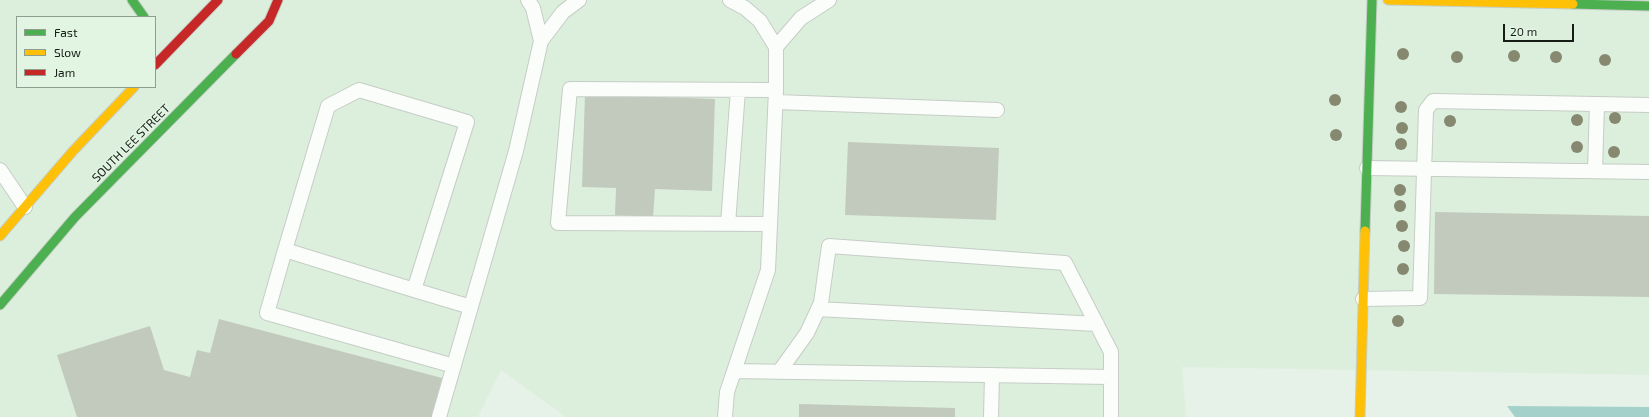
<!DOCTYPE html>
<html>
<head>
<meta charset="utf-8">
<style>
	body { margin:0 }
	#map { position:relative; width:1649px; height:417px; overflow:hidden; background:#e6f1e7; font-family:"Exo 2",sans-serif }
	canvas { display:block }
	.legend { position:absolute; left:16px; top:16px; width:140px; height:72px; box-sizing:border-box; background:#e2f5e3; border:1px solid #909e91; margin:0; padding:5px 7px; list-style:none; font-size:12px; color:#161c16 }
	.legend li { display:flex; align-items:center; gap:8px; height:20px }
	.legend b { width:20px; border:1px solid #909e91 }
	.scale { position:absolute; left:1503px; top:24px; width:71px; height:18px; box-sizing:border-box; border:2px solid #161c16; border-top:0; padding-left:5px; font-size:12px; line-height:14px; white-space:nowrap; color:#161c16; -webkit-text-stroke:3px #e2f5e3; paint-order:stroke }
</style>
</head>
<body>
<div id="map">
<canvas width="1649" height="417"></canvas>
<ul class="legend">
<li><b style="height:5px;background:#4caf50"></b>Fast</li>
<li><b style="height:5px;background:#ffc107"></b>Slow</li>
<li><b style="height:5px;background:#c62828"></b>Jam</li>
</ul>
<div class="scale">20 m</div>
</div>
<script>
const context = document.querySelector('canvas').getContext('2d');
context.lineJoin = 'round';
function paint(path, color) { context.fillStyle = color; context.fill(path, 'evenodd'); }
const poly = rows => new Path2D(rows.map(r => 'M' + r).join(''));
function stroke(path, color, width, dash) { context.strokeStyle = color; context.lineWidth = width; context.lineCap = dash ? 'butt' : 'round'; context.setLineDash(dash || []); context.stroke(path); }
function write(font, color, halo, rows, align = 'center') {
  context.font = font + ' "Exo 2",sans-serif'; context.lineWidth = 3; context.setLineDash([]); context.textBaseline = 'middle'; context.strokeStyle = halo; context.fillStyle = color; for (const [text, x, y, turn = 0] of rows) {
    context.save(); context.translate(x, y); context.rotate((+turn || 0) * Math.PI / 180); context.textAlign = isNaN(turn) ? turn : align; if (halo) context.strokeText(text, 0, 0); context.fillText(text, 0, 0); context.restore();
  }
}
paint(poly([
	[0,0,1649,0,1649,375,1182,367,1186,417,566,417,501,370,478,417,0,417],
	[17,17,155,17,155,87,17,87]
]), '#dcefdd');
paint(poly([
	[1507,406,1649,407,1649,417,1515,417]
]), '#a4d2ca');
paint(poly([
	[585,94,715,99,712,191,655,189,653,217,615,215,616,188,582,187],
	[848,142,999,148,996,220,845,215],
	[1435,212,1649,216,1649,297,1434,294],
	[219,319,442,378,432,417,77,417,57,355,150,326,164,370,190,377,197,350,210,353],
	[799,404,955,408,955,417,799,417]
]), '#c2cabd');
const lane = poly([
	[528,0,533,8,541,41],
	[776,47,801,18,829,0],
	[776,102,997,110],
	[1367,168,1649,172],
	[0,170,25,207],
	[1595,171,1597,104],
	[728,224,738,90],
	[770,224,558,223,570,89,776,90],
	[285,250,267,313,454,366],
	[414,290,467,122,359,90,328,106,285,250,414,290,471,307],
	[1363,299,1420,298,1426,110,1433,101,1649,105],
	[818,309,1097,324],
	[734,371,1111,377,1111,417],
	[779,372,807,333,821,303,829,246,1065,263,1111,352,1111,377],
	[439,417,516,151,541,41,563,12,579,0],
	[725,417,727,392,768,270,776,90,776,47,760,21,745,8,730,0],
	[991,417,992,375]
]);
const fast = poly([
	[132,0,144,17],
	[1573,4,1649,6],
	[1365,231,1372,0],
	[0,305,75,217,236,54]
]);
const slow = poly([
	[1388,0,1573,4],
	[0,236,73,151,134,87],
	[1360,417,1365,231]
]);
const jam = poly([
	[236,54,269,21,278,0],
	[155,65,218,0]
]);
stroke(lane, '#c5cdc5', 16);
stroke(fast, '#c5cdc5', 11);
stroke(slow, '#c5cdc5', 11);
stroke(jam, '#c5cdc5', 11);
stroke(lane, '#fbfdfb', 14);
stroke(fast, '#4caf50', 9);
stroke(slow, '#ffc107', 9);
stroke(jam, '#c62828', 9);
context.fillStyle = '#868970';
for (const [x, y] of [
	[1403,54],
	[1514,56],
	[1457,57],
	[1556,57],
	[1605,60],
	[1335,100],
	[1401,107],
	[1615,118],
	[1577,120],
	[1450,121],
	[1402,128],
	[1336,135],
	[1401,144],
	[1577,147],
	[1614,152],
	[1400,190],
	[1400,206],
	[1402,226],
	[1404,246],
	[1403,269],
	[1398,321]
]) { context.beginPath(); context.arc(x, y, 6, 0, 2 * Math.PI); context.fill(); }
write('12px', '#161c16', '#e2f5e3', [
	["SOUTH LEE STREET",131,143,-45]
]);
</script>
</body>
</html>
